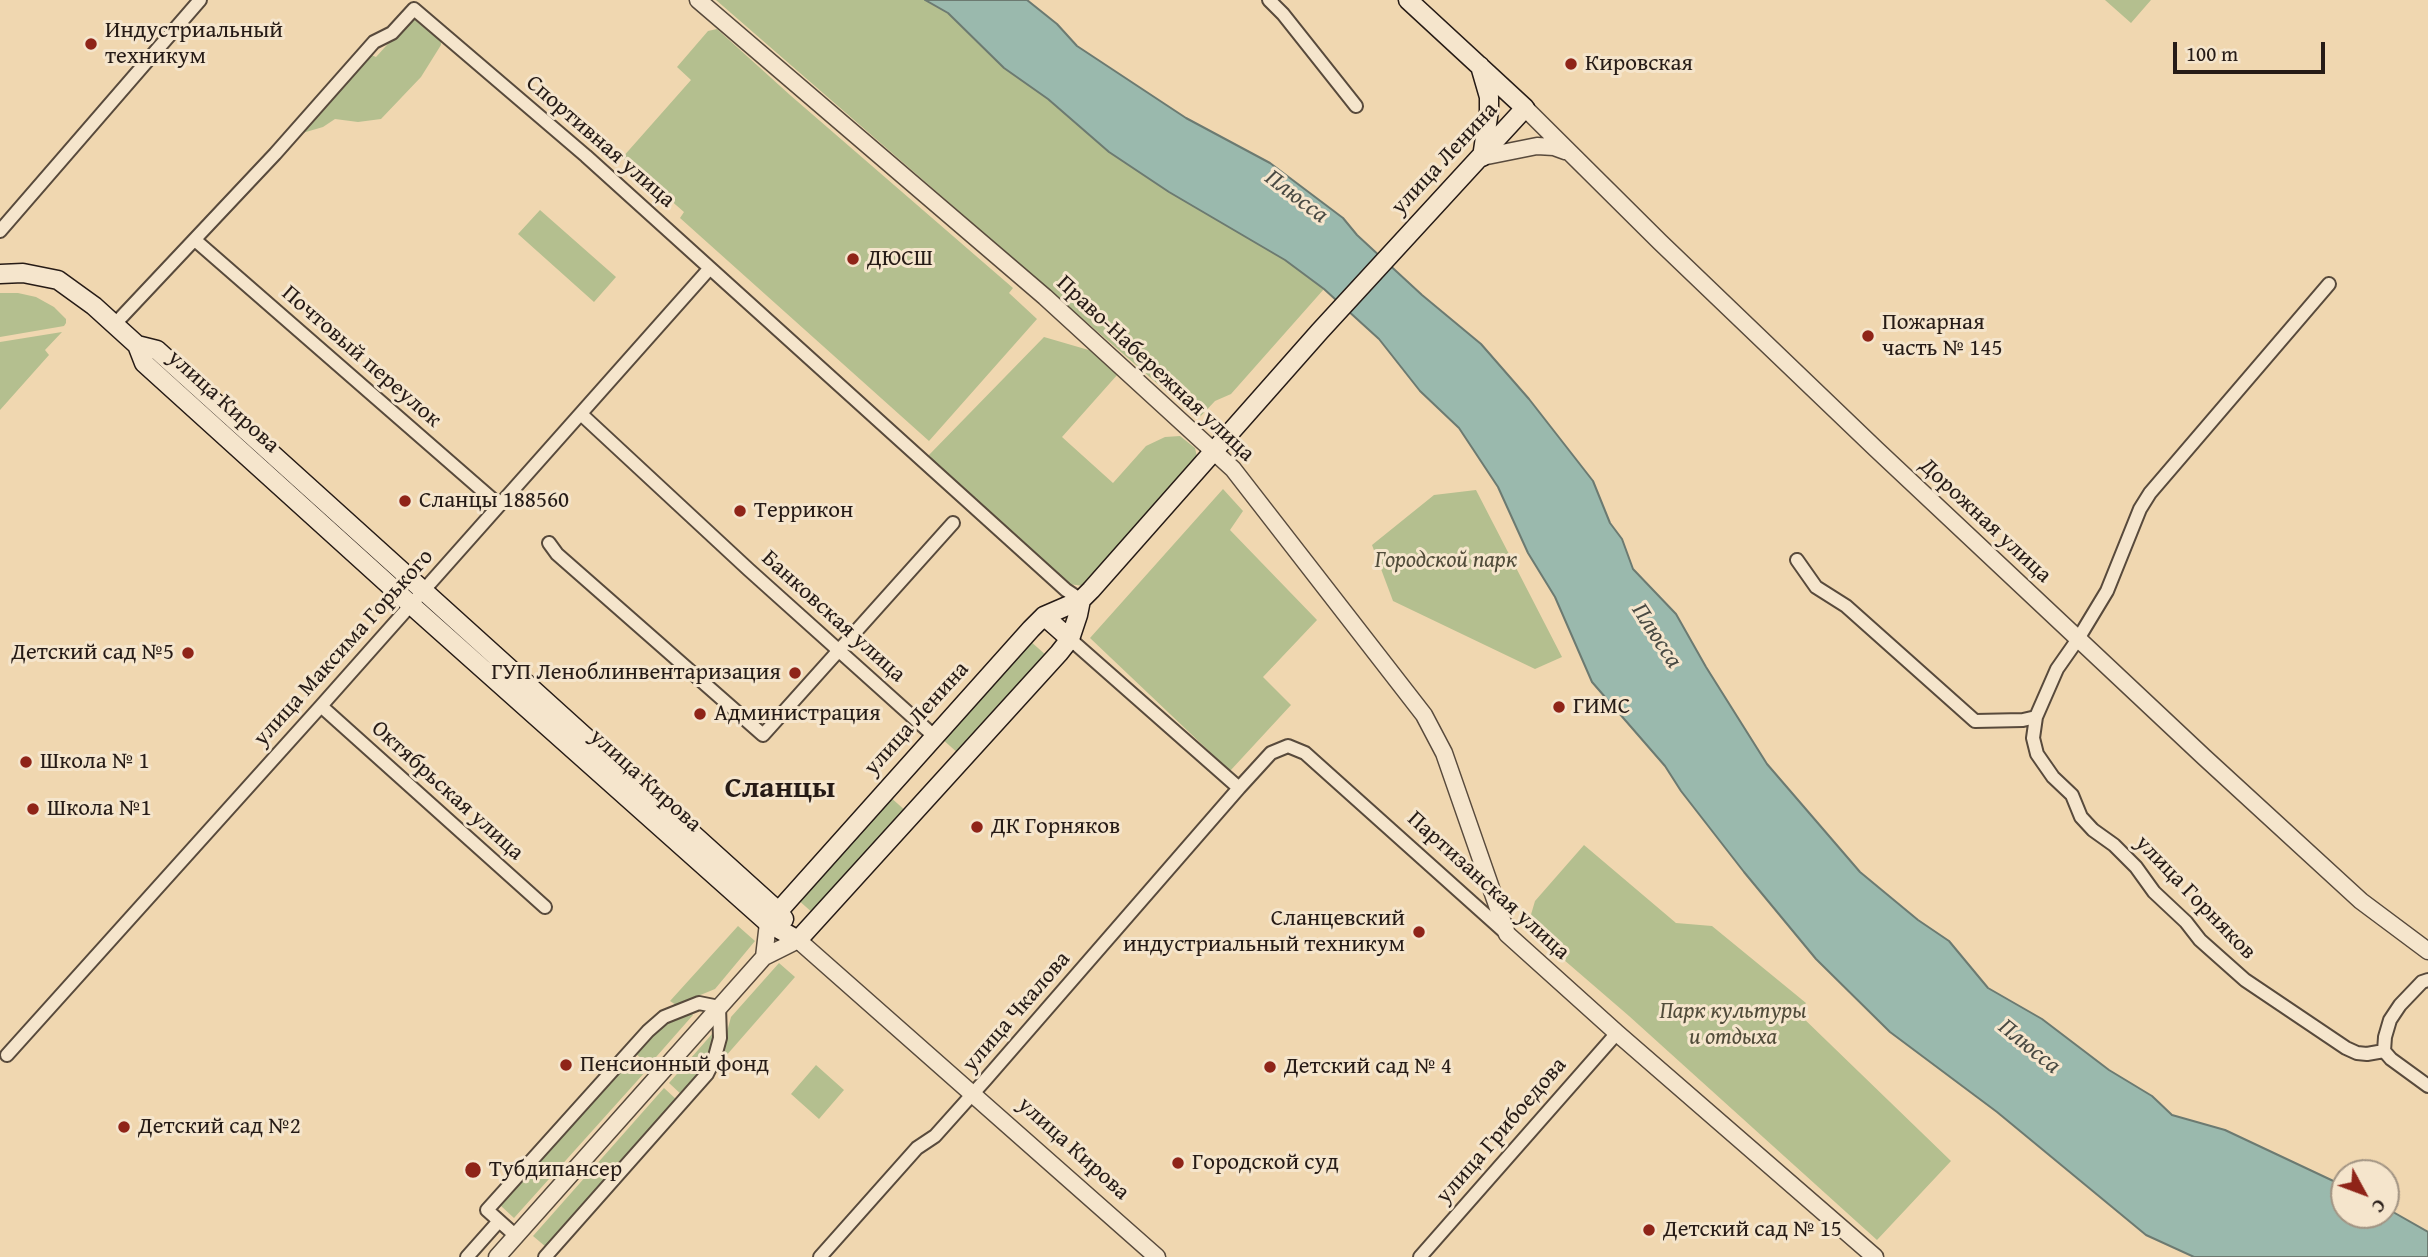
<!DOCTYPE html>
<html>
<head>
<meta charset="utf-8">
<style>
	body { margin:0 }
	#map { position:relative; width:2428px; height:1257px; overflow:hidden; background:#f0d7b0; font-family:"Gentium Book Plus",serif }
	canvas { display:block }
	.north { position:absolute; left:2330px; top:1159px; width:70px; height:70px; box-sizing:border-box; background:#f5e5cc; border:2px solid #a29483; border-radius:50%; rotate:131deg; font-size:19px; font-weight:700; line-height:28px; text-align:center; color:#261b16 }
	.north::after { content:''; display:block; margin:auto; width:24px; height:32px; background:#8f2418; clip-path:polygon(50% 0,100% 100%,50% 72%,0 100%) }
	.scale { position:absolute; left:2173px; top:42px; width:152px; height:32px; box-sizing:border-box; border:4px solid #261b16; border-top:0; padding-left:9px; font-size:21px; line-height:24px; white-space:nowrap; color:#261b16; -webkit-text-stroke:5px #f5e5cc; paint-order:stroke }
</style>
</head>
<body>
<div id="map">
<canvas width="2428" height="1257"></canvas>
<div class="north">С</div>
<div class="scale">100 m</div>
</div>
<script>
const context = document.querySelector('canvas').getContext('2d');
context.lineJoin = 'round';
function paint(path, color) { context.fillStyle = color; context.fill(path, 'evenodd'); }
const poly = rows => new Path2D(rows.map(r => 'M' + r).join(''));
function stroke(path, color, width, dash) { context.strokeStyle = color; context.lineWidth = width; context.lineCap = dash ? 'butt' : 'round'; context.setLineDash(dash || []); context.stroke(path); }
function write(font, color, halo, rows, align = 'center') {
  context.font = font + ' "Gentium Book Plus",serif'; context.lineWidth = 6; context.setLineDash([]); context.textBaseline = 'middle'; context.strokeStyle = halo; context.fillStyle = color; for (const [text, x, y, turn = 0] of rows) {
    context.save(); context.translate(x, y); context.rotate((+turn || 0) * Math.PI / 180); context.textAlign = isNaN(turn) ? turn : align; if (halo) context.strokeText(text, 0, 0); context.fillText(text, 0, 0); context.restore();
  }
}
paint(poly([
	[716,0,925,0,948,13,1004,68,1048,99,1143,173,1169,192,1285,260,1324,289,1231,394,1215,401,1198,419],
	[2105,0,2151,0,2131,23],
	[414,19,441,41,441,45,421,77,381,119,358,122,335,119,323,127,299,134,369,54,376,57,405,25],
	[717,29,790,95,1013,288,1009,293,1037,319,929,441,680,218,684,212,622,158,691,80,677,67,708,31],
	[540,210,616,277,594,302,518,234],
	[0,293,18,293,36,297,54,307,66,319,66,323,64,326,0,337],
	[62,332,45,350,49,355,0,410,0,342],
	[1044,337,1092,351,1118,374,1062,437,1113,483,1146,446,1165,437,1180,436,1195,448,1197,457,1084,586,1068,584,927,457],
	[1223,489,1243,511,1230,530,1317,620,1263,677,1291,705,1230,771,1090,638],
	[1476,490,1562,657,1535,669,1393,601,1372,545,1434,495],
	[1029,640,1047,656,959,754,941,738],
	[889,796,907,812,814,914,797,899],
	[1584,845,1676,923,1712,926,1806,1003,1798,1013,1951,1161,1877,1240,1629,1016,1527,928,1535,901],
	[738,926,755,941,715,989,676,1005,670,1001],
	[779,963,795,977,718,1065,731,1017],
	[691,1013,693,1015,649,1065,635,1053,665,1023],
	[712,1034,715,1039,712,1052,704,1069,682,1095,669,1083],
	[631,1057,646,1071,514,1218,500,1205],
	[816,1065,844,1090,819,1119,791,1094],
	[664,1088,677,1100,546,1247,533,1236]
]), '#b4bf8f');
const water = poly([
	[925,0,1027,0,1057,24,1077,46,1186,118,1270,163,1343,218,1357,235,1422,295,1481,344,1529,399,1593,481,1610,523,1622,539,1633,569,1676,614,1706,667,1767,764,1860,872,1918,920,1949,941,1988,988,2042,1019,2109,1070,2152,1096,2172,1115,2225,1130,2344,1186,2344,1215,2386,1215,2386,1208,2428,1232,2428,1257,2194,1257,2146,1235,1997,1112,1890,1032,1816,959,1744,872,1681,791,1665,766,1592,682,1555,597,1528,553,1498,487,1459,428,1420,391,1379,339,1324,289,1285,260,1169,192,1109,152,1048,99,1004,68,948,13,925,0]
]);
paint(water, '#9ab9ad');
stroke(water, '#6c7a71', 2);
const minor = poly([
	[1269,0,1283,14,1356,106],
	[0,231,200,0],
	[195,240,499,505],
	[2329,284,2150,493,2140,509,2107,591,2078,639,2057,669,2036,717,2033,738,2037,754,2053,777,2072,795,2081,817,2093,830,2114,845,2136,867,2154,892,2186,922,2200,940,2245,980,2346,1048,2357,1053,2367,1054,2384,1051],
	[114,325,275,154,374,42,392,33,414,9,586,156,1066,590,1081,600],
	[581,414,748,569,934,736],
	[549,543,557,554,763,735,953,523],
	[1797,560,1816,587,1846,606,1975,721,2023,720,2036,717],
	[1070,639,1239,788,1271,753,1288,746,1305,753,1507,934],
	[321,706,545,907],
	[2428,980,2422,982,2400,1005,2390,1020,2385,1037,2384,1051,2391,1059,2428,1086],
	[7,1055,321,706,710,268],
	[516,1236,487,1210,648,1031,664,1017,699,1003,719,1007,720,1038,714,1060,707,1074,545,1257],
	[467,1257,499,1221],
	[820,1257,917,1148,935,1136,986,1079,1239,788],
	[1420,1257,1617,1033]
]);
const tertiary = poly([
	[698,0,1045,297,1233,469,1424,715,1444,753,1507,934,1617,1033,1875,1257],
	[1525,108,1660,242,1876,449,2204,757,2361,901,2428,951],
	[1482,157,1537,146,1554,147,1565,151],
	[764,957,768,923],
	[497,1257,764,957,798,940,1157,1257]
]);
const secondary = poly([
	[1480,66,1489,97,1489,111,1482,157],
	[0,274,23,273,58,280,94,306,137,345,144,363,419,612,768,923,798,940],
	[137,345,157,350,778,911,784,919],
	[1044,616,1070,639],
	[768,923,1031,629,1044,616,1081,600,1091,590,1320,331,1525,108,1408,0],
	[798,940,1059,653,1070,639,1078,615,1081,600]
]);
stroke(minor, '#584a3c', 16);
stroke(tertiary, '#584a3c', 19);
stroke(secondary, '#261b16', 21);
stroke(minor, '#f5e5cc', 12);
stroke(tertiary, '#f5e5cc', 16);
stroke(secondary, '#f5e5cc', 18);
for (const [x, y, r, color] of [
	[91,44,7,"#8f2418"],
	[1571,64,7,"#8f2418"],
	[853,259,7,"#8f2418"],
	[1868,336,7,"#8f2418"],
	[405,501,7,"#8f2418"],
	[740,511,7,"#8f2418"],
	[188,653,7,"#8f2418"],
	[795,673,7,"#8f2418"],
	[1559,707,7,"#8f2418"],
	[700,714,7,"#8f2418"],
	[26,762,7,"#8f2418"],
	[33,809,7,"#8f2418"],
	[977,827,7,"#8f2418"],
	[1419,932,7,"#8f2418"],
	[566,1065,7,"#8f2418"],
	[1270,1067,7,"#8f2418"],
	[124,1127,7,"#8f2418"],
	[1178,1163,7,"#8f2418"],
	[473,1170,9,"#8f2418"],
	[1649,1230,7,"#8f2418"]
]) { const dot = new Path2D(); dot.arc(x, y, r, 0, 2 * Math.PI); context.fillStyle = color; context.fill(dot); stroke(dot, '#f5e5cc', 2.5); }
write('23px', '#261b16', '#f5e5cc', [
	["Индустриальный",105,31],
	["техникум",105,57],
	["Кировская",1585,64],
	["ДЮСШ",867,259],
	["Пожарная",1882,323],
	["часть № 145",1882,349],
	["Сланцы 188560",419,501],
	["Террикон",754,511],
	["Детский сад №5",174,653,"right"],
	["ГУП Леноблинвентаризация",781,673,"right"],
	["ГИМС",1573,707],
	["Администрация",714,714],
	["Школа № 1",40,762],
	["Школа №1",47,809],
	["ДК Горняков",991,827],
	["Сланцевский",1405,919,"right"],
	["индустриальный техникум",1405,945,"right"],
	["Пенсионный фонд",580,1065],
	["Детский сад № 4",1284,1067],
	["Детский сад №2",138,1127],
	["Городской суд",1192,1163],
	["Тубдипансер",489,1170],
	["Детский сад № 15",1663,1230]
], 'left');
write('23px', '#261b16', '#f5e5cc', [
	["Спортивная улица",600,142,41],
	["улица Ленина",1445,159,-47],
	["Почтовый переулок",361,357,41],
	["Право-Набережная улица",1155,369,43],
	["улица Кирова",223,402,42],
	["Дорожная улица",1985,521,43],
	["Банковская улица",833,617,42],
	["улица Максима Горького",344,648,-48],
	["улица Ленина",917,719,-48],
	["улица Кирова",645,781,42],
	["Октябрьская улица",447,791,42],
	["Партизанская улица",1488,886,42],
	["улица Горняков",2195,898,46],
	["улица Чкалова",1017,1012,-49],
	["улица Грибоедова",1502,1131,-49],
	["улица Кирова",1073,1149,42]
]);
write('italic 23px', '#514c3a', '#f5e5cc', [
	["Городской парк",1446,561],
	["Парк культуры",1733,1012],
	["и отдыха",1733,1038]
]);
write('italic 24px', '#494a43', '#f5e5cc', [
	["Плюсса",1296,197,37],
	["Плюсса",1656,636,57],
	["Плюсса",2029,1047,39]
]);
write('bold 30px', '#261b16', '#f5e5cc', [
	["Сланцы",780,789]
]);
</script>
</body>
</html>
